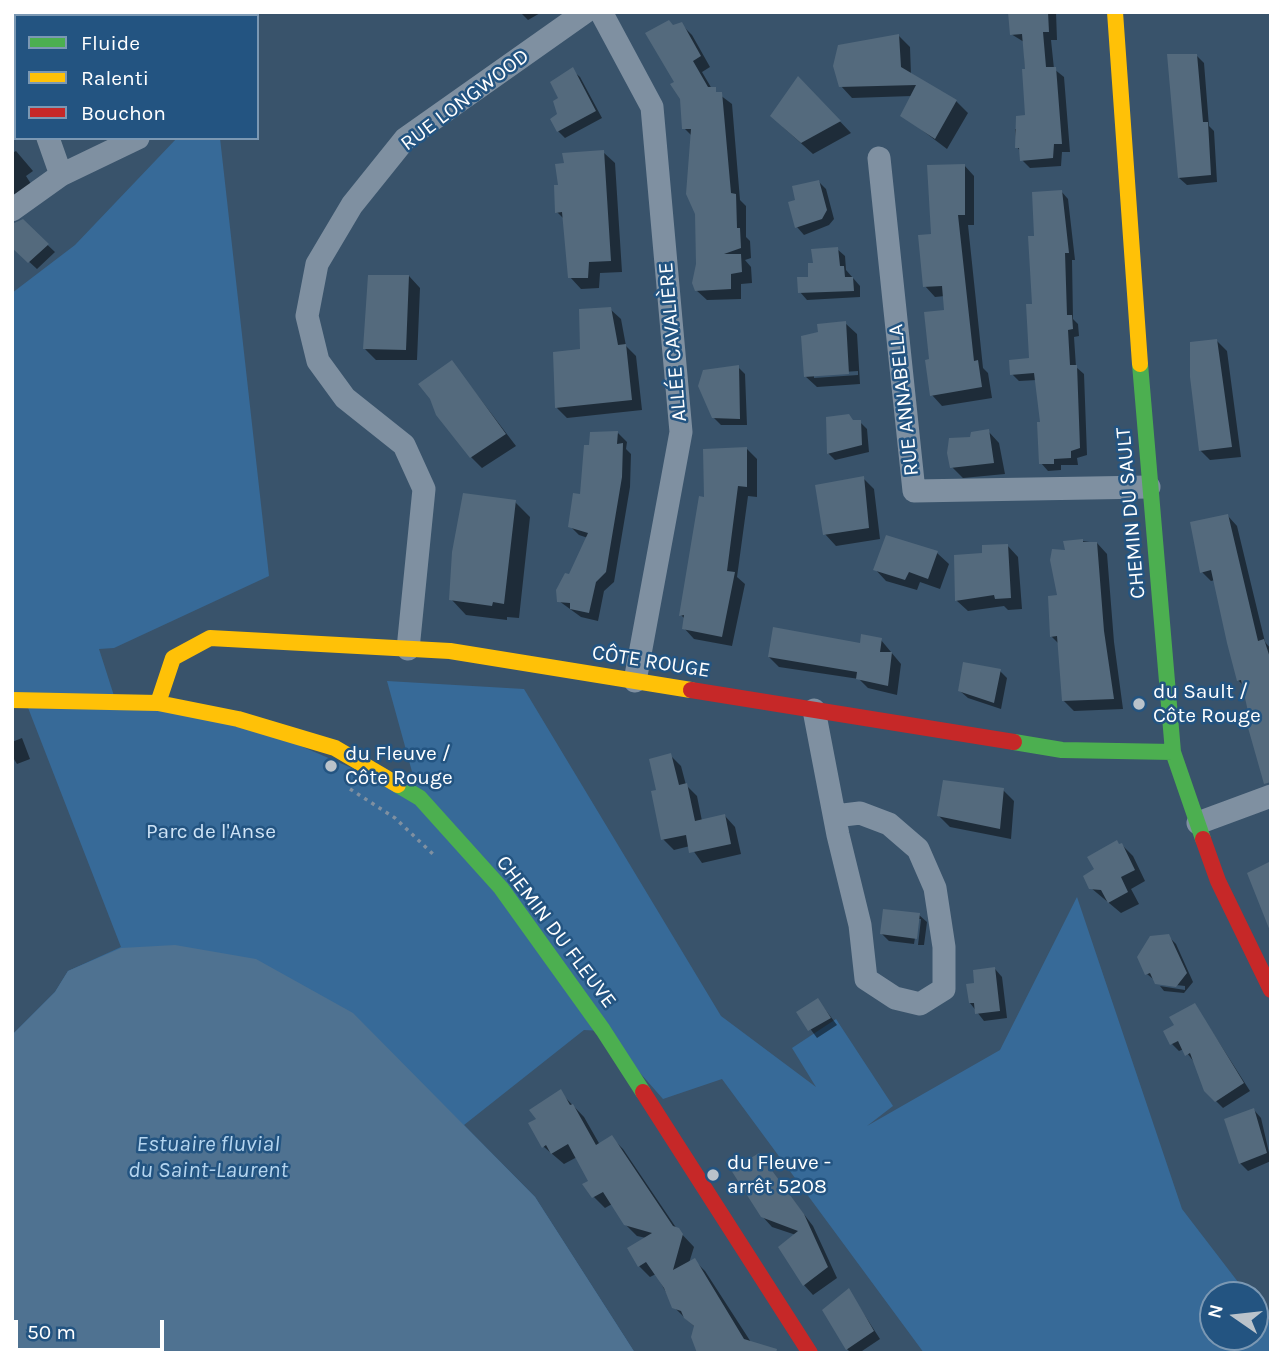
<!DOCTYPE html>
<html>
<head>
<meta charset="utf-8">
<style>
	body { margin:0 }
	#map { position:relative; width:1283px; height:1365px; overflow:hidden; background:#39536b; font-family:Karla,sans-serif }
	canvas { display:block }
	.frame { position:absolute; inset:0; border:14px solid #fff; pointer-events:none }
	.legend { position:absolute; left:14px; top:14px; width:245px; height:126px; box-sizing:border-box; background:#235481; border:2px solid #7b98b3; margin:0; padding:9px 12px; list-style:none; font-size:21px; color:#fff }
	.legend li { display:flex; align-items:center; gap:14px; height:35px }
	.legend b { width:35px; border:2px solid #7b98b3 }
	.north { position:absolute; left:1199px; top:1281px; width:70px; height:70px; box-sizing:border-box; background:#235481; border:2px solid #7b98b3; border-radius:50%; rotate:284deg; font-size:19px; font-weight:700; line-height:28px; text-align:center; color:#fff }
	.north::after { content:''; display:block; margin:auto; width:24px; height:32px; background:#bac3cb; clip-path:polygon(50% 0,100% 100%,50% 72%,0 100%) }
	.scale { position:absolute; left:14px; top:1320px; width:150px; height:32px; box-sizing:border-box; border:4px solid #fff; border-top:0; padding-left:9px; font-size:21px; line-height:24px; white-space:nowrap; color:#fff; -webkit-text-stroke:5px #235481; paint-order:stroke }
</style>
</head>
<body>
<div id="map">
<canvas width="1283" height="1365"></canvas>
<div class="frame"></div>
<ul class="legend">
<li><b style="height:9px;background:#4caf50"></b>Fluide</li>
<li><b style="height:9px;background:#ffc107"></b>Ralenti</li>
<li><b style="height:9px;background:#c62828"></b>Bouchon</li>
</ul>
<div class="north">N</div>
<div class="scale">50 m</div>
</div>
<script>
const context = document.querySelector('canvas').getContext('2d');
context.lineJoin = 'round';
function paint(path, color) { context.fillStyle = color; context.fill(path, 'evenodd'); }
const poly = rows => new Path2D(rows.map(r => 'M' + r).join(''));
function stroke(path, color, width, dash) { context.strokeStyle = color; context.lineWidth = width; context.lineCap = dash ? 'butt' : 'round'; context.setLineDash(dash || []); context.stroke(path); }
function write(font, color, halo, rows, align = 'center') {
  context.font = font + ' Karla,sans-serif'; context.lineWidth = 5; context.setLineDash([]); context.textBaseline = 'middle'; context.strokeStyle = halo; context.fillStyle = color; for (const [text, x, y, turn = 0] of rows) {
    context.save(); context.translate(x, y); context.rotate((+turn || 0) * Math.PI / 180); context.textAlign = isNaN(turn) ? turn : align; if (halo) context.strokeText(text, 0, 0); context.fillText(text, 0, 0); context.restore();
  }
}
paint(poly([
	[177,138,220,138,269,576,114,648,99,649,116,702,238,719,419,797,387,681,524,689,721,1016,816,1087,792,1048,836,1019,893,1106,867,1126,1000,1050,1077,897,1182,1209,1248,1295,1213,1295,1213,1337,1255,1337,1255,1304,1271,1324,1271,1353,924,1353,722,1079,663,1099,603,1031,584,1030,464,1125,535,1197,635,1353,12,1353,12,1035,55,992,68,971,121,947,25,700,12,700,12,293,75,245]
]), '#376a98');
paint(poly([
	[175,945,256,959,353,1013,535,1197,635,1353,12,1353,12,1035,55,992,68,971,121,948]
]), '#4f7291');
paint(poly([
	[153,12,219,12,224,16,151,16],
	[520,12,542,12,528,20],
	[1010,12,1056,12,1057,40,1051,40,1054,69,1064,77,1070,152,1062,152,1061,166,1030,168,1022,160,1021,152,1017,147,1015,129,1019,129,1027,117,1024,42,1011,34],
	[681,24,692,35,710,67,702,72,712,89,732,104,740,200,746,206,746,237,750,241,751,258,745,260,751,267,752,283,741,284,741,299,707,300,696,290,698,264,692,136,684,128,682,99,676,82,674,27],
	[899,36,910,47,911,75,956,101,968,113,947,149,902,115,912,96,852,98,841,86],
	[1196,55,1204,63,1209,126,1214,131,1217,182,1187,185,1179,178],
	[572,70,580,77,602,118,565,138,558,131,560,98],
	[799,78,851,133,813,154,783,127],
	[16,151,33,171,26,176,33,187,12,202,12,153],
	[603,152,615,163,622,272,600,273,599,288,581,289,570,277,565,220,557,212],
	[964,165,974,176,974,225,968,225,983,368,988,373,992,398,942,406,932,395,931,361,946,311,945,296,935,297,925,286,933,235],
	[819,182,826,189,834,219,829,225,804,235,797,227,797,201],
	[1061,191,1068,199,1075,260,1072,260,1073,319,1078,324,1079,336,1074,337,1076,367,1084,374,1087,455,1077,458,1078,465,1061,465,1061,470,1048,471,1041,463,1042,424,1037,380,1019,381,1012,374,1030,359,1036,238],
	[23,222,55,252,37,269,12,246],
	[837,249,845,256,846,270,860,286,860,297,807,300,800,292,810,279,815,264],
	[409,276,420,288,417,360,376,360,365,349],
	[610,309,621,319,626,346,636,356,642,410,567,418,557,408,582,350],
	[845,323,857,334,860,384,817,387,805,376,819,333],
	[858,371,858,375,814,378,814,374],
	[1217,341,1227,351,1241,457,1210,460,1200,450],
	[452,362,516,446,482,468,471,457],
	[738,367,745,374,747,425,721,425,713,417],
	[855,422,860,422,867,429,869,452,835,460,828,453],
	[988,431,999,443,1005,474,963,478,952,467,971,439],
	[618,433,627,442,626,449,631,454,630,487,614,582,604,591,598,621,581,617,559,601,588,538,579,535,570,526,582,496],
	[747,449,757,459,757,497,748,496,737,577,745,584,732,646,694,639,684,628,685,619,681,615,706,499],
	[863,478,874,489,880,539,836,546,825,534],
	[515,502,530,517,519,618,507,617,507,620,466,615,451,599],
	[1228,516,1237,526,1265,642,1271,649,1271,779,1244,686,1238,680,1215,580,1211,581,1202,572],
	[1082,541,1097,543,1107,554,1114,642,1123,709,1074,711,1063,700,1059,644,1051,636,1067,552],
	[1007,545,1018,557,1022,609,1008,610,1004,606,968,611,956,600,984,555],
	[937,553,949,564,940,589,920,582,917,590,886,581,875,569],
	[881,640,901,664,897,695,868,688,859,679,779,667,769,657],
	[1000,671,1007,678,1001,709,968,698,960,691],
	[22,738,30,759,17,764,12,756,12,742],
	[670,755,681,766,686,785,697,796,702,821,725,816,735,827,741,854,702,863,690,846,674,850,663,839,658,791],
	[1003,790,1014,801,1011,839,950,827,939,816],
	[1122,845,1133,856,1145,881,1131,889,1139,904,1121,913,1091,888,1097,870],
	[919,915,927,922,924,945,918,945,921,919,918,919,914,944,889,941,882,934],
	[1168,936,1176,944,1193,982,1184,993,1164,991,1160,986,1185,990,1185,986,1158,983,1147,974],
	[995,969,1002,977,1007,1018,984,1021,970,1003,976,984],
	[818,1000,837,1025,817,1038,798,1012],
	[1195,1005,1250,1091,1223,1108,1205,1090,1194,1062,1184,1049,1179,1051,1172,1044,1165,1032,1176,1026],
	[560,1092,584,1117,600,1145,612,1138,623,1149,677,1229,694,1247,689,1263,694,1260,705,1271,758,1353,695,1327,686,1319,674,1307,656,1274,650,1277,639,1266,646,1238,637,1236,625,1224,612,1204,605,1208,593,1196,590,1181,577,1157,564,1164,544,1147,530,1124,538,1119],
	[1254,1110,1261,1118,1271,1161,1248,1171,1240,1163],
	[759,1156,813,1226,837,1278,813,1295,804,1285,796,1235,772,1227,762,1216],
	[849,1291,880,1339,859,1353,851,1353,847,1349]
]), '#0007');
paint(poly([
	[1008,12,1048,12,1049,32,1043,32,1046,67,1056,67,1062,144,1054,144,1053,158,1020,161,1019,148,1015,148,1016,116,1025,115,1022,69,1025,69,1022,34,1010,35],
	[669,20,673,25,682,22,701,56,693,61,708,87,716,87,716,92,722,92,731,193,736,194,737,228,740,228,741,248,724,254,741,254,742,272,731,274,731,289,695,291,692,283,696,264,695,214,686,194,691,129,682,129,680,99,670,84,674,82,645,33],
	[899,34,901,67,957,100,935,139,900,116,916,85,839,87,833,66,838,45],
	[1167,54,1197,54,1203,122,1208,122,1211,175,1178,178],
	[573,67,596,111,557,132,550,119,557,114,553,101,558,98,550,82],
	[798,76,841,121,801,143,770,116],
	[604,150,611,261,589,262,588,278,568,278,562,212,555,213,554,185,558,185,555,164,564,163,562,153],
	[965,164,965,215,958,215,974,361,978,360,982,387,930,396,925,360,929,359,924,312,944,310,942,286,923,287,918,235,931,234,927,165],
	[819,180,827,210,822,219,795,228,788,202,795,200,792,186],
	[1062,190,1069,253,1065,253,1067,315,1072,315,1073,329,1068,330,1070,365,1077,365,1080,448,1071,451,1071,458,1054,459,1054,464,1039,464,1037,422,1040,422,1034,373,1010,375,1009,360,1029,358,1026,304,1032,304,1028,236,1034,236,1032,192],
	[23,219,49,244,28,263,12,248,12,224],
	[838,247,840,266,844,266,845,277,853,277,854,291,798,293,797,277,808,277,808,263,813,263,811,249],
	[368,275,409,275,406,350,363,349],
	[611,307,618,345,626,344,632,400,555,408,553,352,580,349,579,309],
	[846,321,849,374,804,377,801,336,818,332,817,324],
	[1217,339,1232,447,1199,451,1190,377,1190,342],
	[452,360,506,434,470,458,436,415,430,399,418,384],
	[739,365,740,419,712,418,698,386,703,370],
	[849,414,853,420,861,420,862,445,827,454,826,417],
	[989,429,994,463,950,468,947,453,949,438,970,437,971,432],
	[618,431,617,444,623,443,622,477,606,572,596,582,589,613,570,609,570,603,557,602,556,590,565,573,569,574,588,533,568,527,573,493,580,494,584,445,589,445,590,432],
	[747,447,747,487,738,486,727,571,735,572,722,637,682,629,684,615,679,616,699,496,704,497,703,449],
	[864,476,869,528,823,535,815,485],
	[463,493,516,500,504,604,493,602,492,606,449,600,452,552],
	[1228,514,1258,641,1264,639,1271,661,1271,782,1264,784,1245,717,1249,716,1241,680,1237,681,1227,643,1211,570,1200,573,1190,522],
	[886,535,938,551,928,579,909,572,905,580,873,570],
	[1083,539,1083,542,1097,542,1104,631,1114,699,1062,701,1057,636,1050,637,1048,596,1057,595,1050,560,1052,549,1065,550,1063,541],
	[1008,544,1011,598,995,599,994,595,955,601,954,555,982,553,982,545],
	[773,627,860,643,861,634,882,638,880,652,892,652,888,686,856,679,857,672,768,657],
	[963,662,1001,669,994,703,958,691],
	[671,753,679,785,687,783,695,821,725,814,731,844,689,853,686,835,661,840,651,791,656,790,649,759],
	[943,780,1004,788,1000,829,937,816],
	[1117,840,1119,844,1122,843,1135,870,1121,877,1128,892,1108,903,1101,890,1089,889,1083,876,1094,869,1087,857],
	[1271,861,1271,931,1270,931,1247,873],
	[883,909,920,913,917,939,880,934],
	[1169,934,1187,973,1176,987,1155,984,1150,973,1145,975,1137,957,1150,936],
	[995,967,1000,1011,975,1014,974,1003,969,1003,966,984,974,983,973,970],
	[818,998,831,1018,808,1031,796,1012],
	[1195,1003,1244,1083,1215,1102,1204,1091,1190,1053,1185,1056,1178,1041,1170,1045,1163,1031,1174,1025,1169,1017],
	[561,1089,570,1105,573,1104,596,1145,612,1135,673,1226,679,1228,683,1234,673,1270,695,1258,744,1339,777,1349,776,1353,697,1353,691,1337,694,1326,684,1318,681,1311,672,1308,664,1288,646,1262,638,1267,627,1248,652,1233,624,1225,603,1192,592,1198,582,1184,588,1181,568,1144,551,1154,546,1145,542,1148,528,1123,536,1119,529,1110],
	[1254,1108,1267,1153,1239,1164,1224,1119],
	[759,1153,804,1214,828,1267,803,1286,778,1247,798,1231,761,1217,731,1170],
	[849,1288,874,1331,846,1350,822,1310]
]), '#546a7d');
stroke(poly([
	[350,789,395,818,436,857]
]), '#7f90a1', 3.5, [3.5, 5]);
stroke(poly([
	[601,12,652,107,681,432,635,681],
	[82,16,84,12],
	[12,103,16,103],
	[48,138,61,175],
	[879,158,914,491,1149,487],
	[12,210,61,175,138,138],
	[408,649,424,489,404,445,345,398,318,361,307,316,317,264,352,205,405,139,585,12],
	[814,710,838,835,860,925,866,979,895,998,920,1004,944,989,944,947,935,888,918,849,889,824,860,813,835,816],
	[1198,823,1271,796]
]), '#7f90a1', 23);
stroke(poly([
	[1140,364,1173,752,1203,839],
	[1014,742,1062,750,1173,752],
	[398,785,420,798,501,888,603,1030,643,1092]
]), '#4caf50', 16);
stroke(poly([
	[1115,12,1140,364],
	[12,700,158,703,238,719,335,748,398,785],
	[158,703,173,658,210,638,450,651,691,690]
]), '#ffc107', 16);
stroke(poly([
	[691,690,1014,742],
	[1203,839,1218,881,1271,990],
	[643,1092,810,1353]
]), '#c62828', 16);
for (const [x, y, r, color] of [
	[1139,704,7,"#bac3cb"],
	[331,766,7,"#bac3cb"],
	[713,1175,7,"#bac3cb"]
]) { const dot = new Path2D(); dot.arc(x, y, r, 0, 2 * Math.PI); context.fillStyle = color; context.fill(dot); stroke(dot, '#235481', 2.5); }
write('21px', '#fff', '#235481', [
	["RUE LONGWOOD",465,100,-37],
	["ALLÉE CAVALIÈRE",673,342,-95],
	["RUE ANNABELLA",904,400,-96],
	["CHEMIN DU SAULT",1131,513,-95],
	["CÔTE ROUGE",651,662,9],
	["CHEMIN DU FLEUVE",556,932,53]
]);
write('21px', '#fff', '#235481', [
	["du Sault /",1153,692],
	["Côte Rouge",1153,716],
	["du Fleuve /",345,754],
	["Côte Rouge",345,778],
	["du Fleuve -",727,1163],
	["arrêt 5208",727,1187]
], 'left');
write('21px', '#cee3f6', '#235481', [
	["Parc de l'Anse",211,832]
]);
write('italic 23px', '#b5d5ef', '#235481', [
	["Estuaire fluvial",208,1144],
	["du Saint-Laurent",208,1170]
]);
</script>
</body>
</html>
